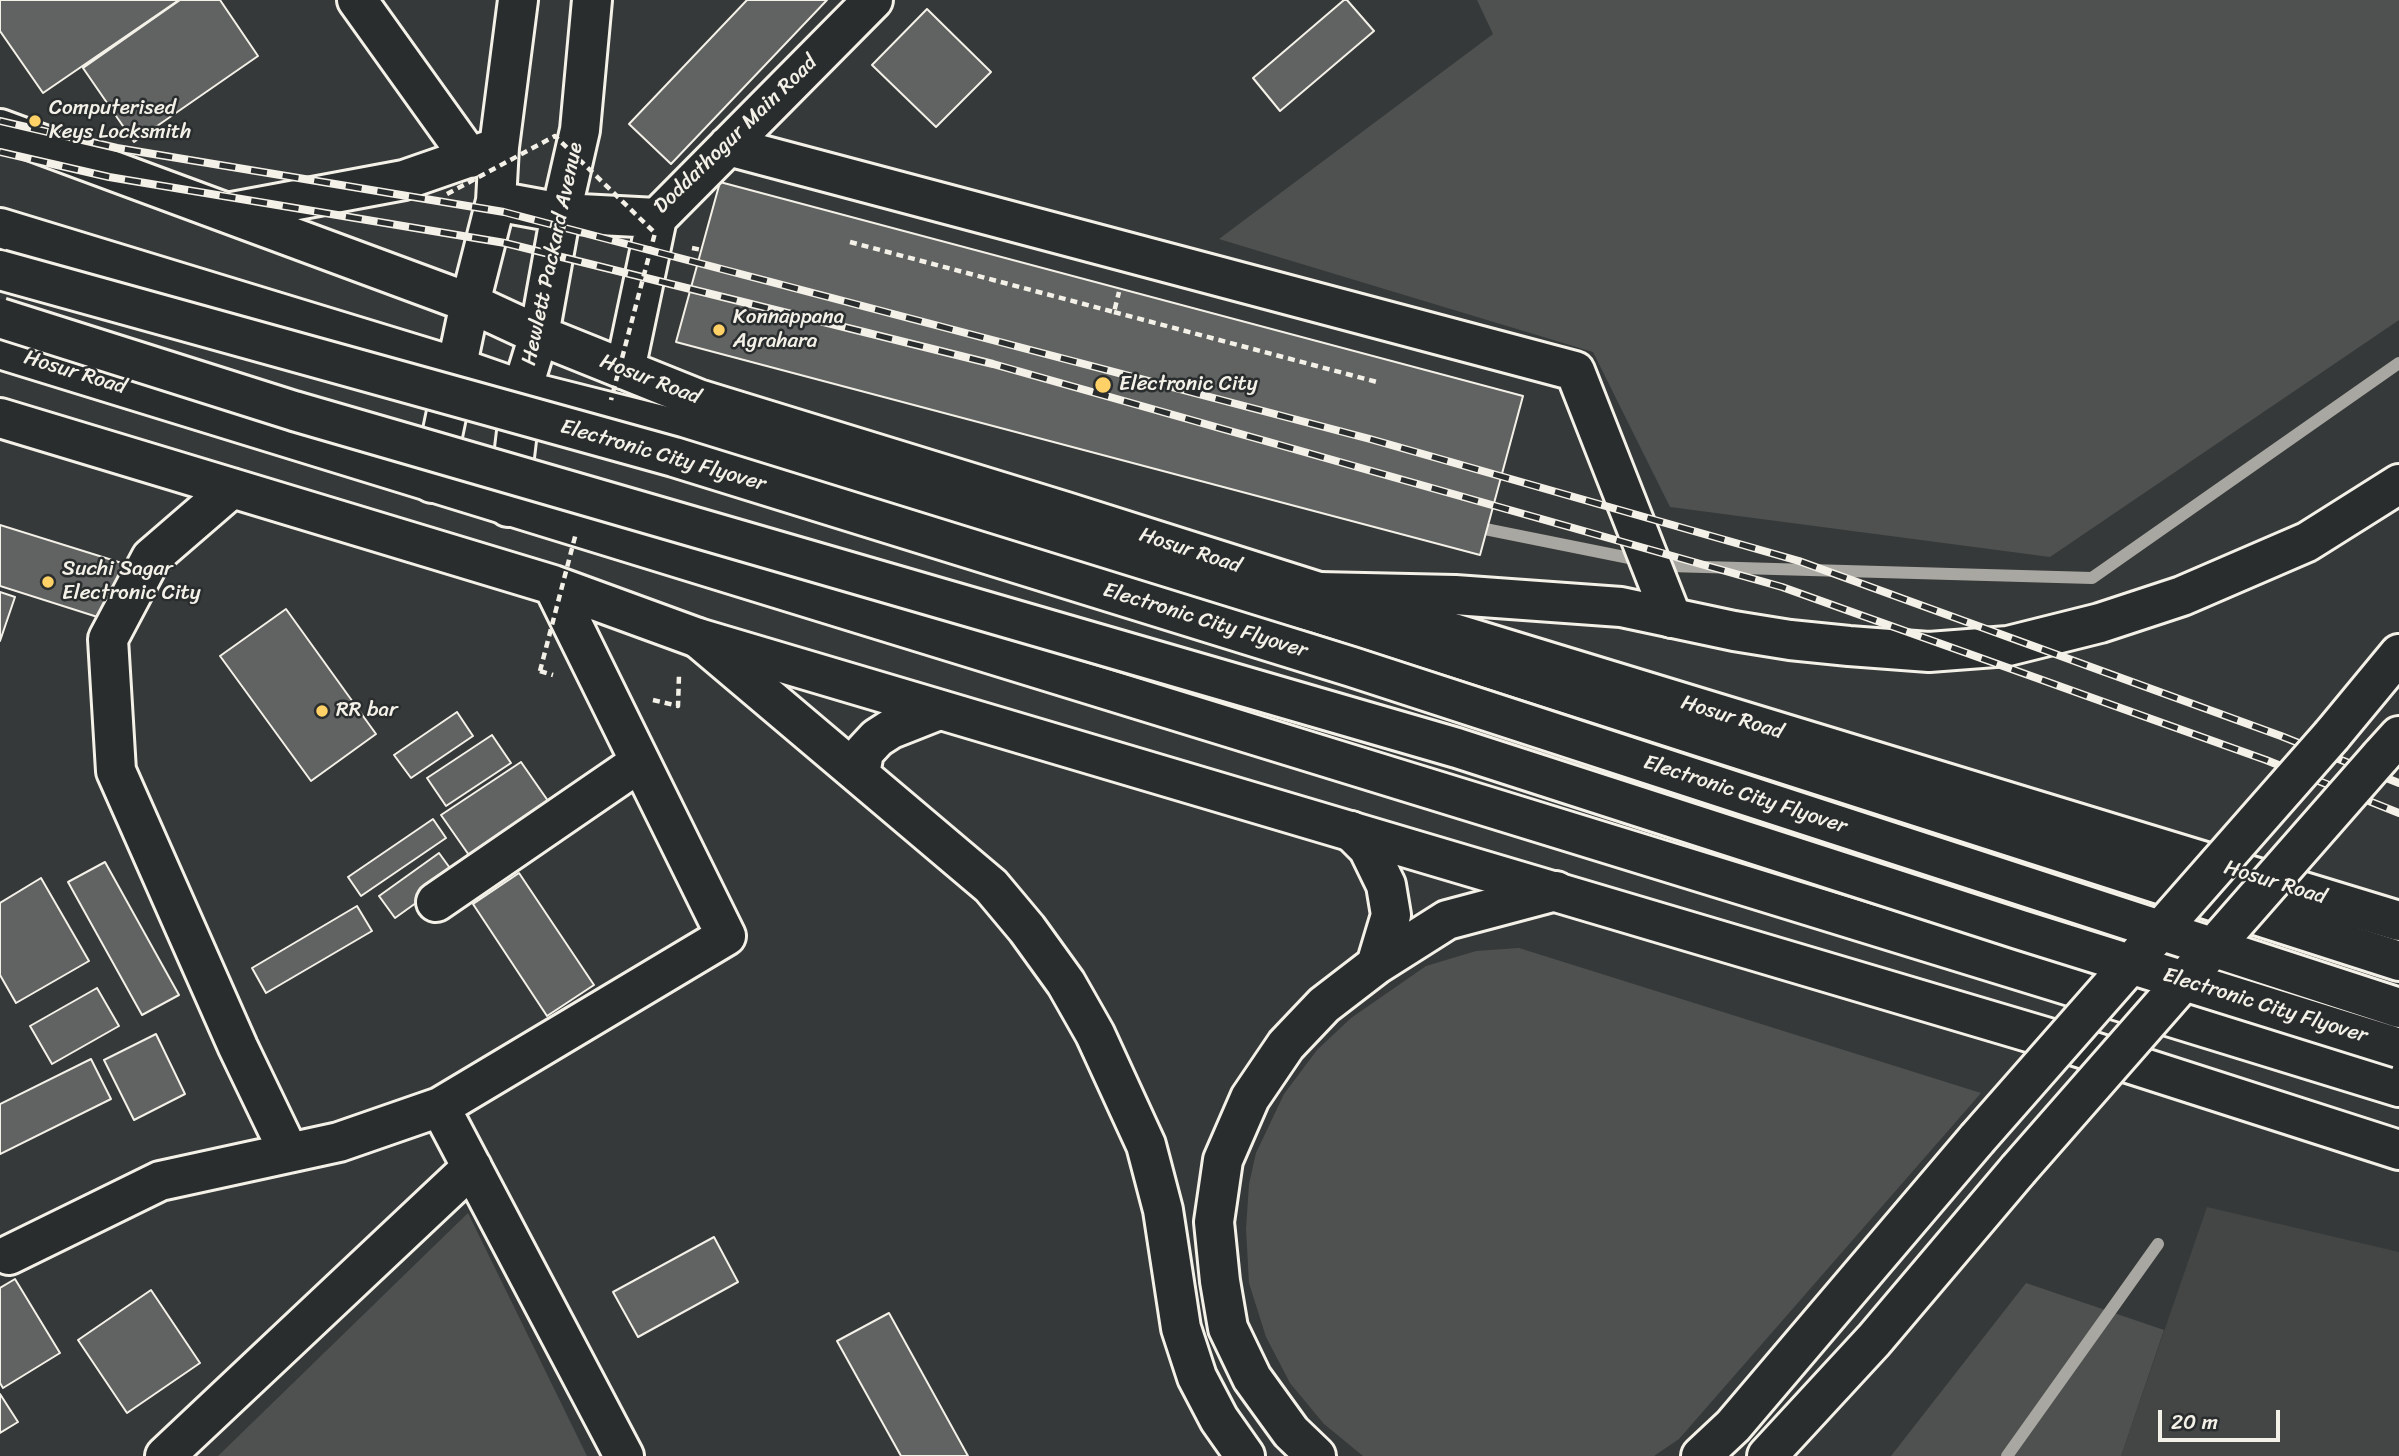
<!DOCTYPE html>
<html>
<head>
<meta charset="utf-8">
<style>
	body { margin:0 }
	#map { position:relative; width:2399px; height:1456px; overflow:hidden; background:#363939; font-family:Sriracha,sans-serif }
	canvas { display:block }
	.scale { position:absolute; left:2158px; top:1410px; width:122px; height:32px; box-sizing:border-box; border:4px solid #f4f1e8; border-top:0; padding-left:9px; font-size:21px; line-height:24px; white-space:nowrap; color:#f4f1e8; -webkit-text-stroke:5px #2a2d2e; paint-order:stroke }
</style>
</head>
<body>
<div id="map">
<canvas width="2399" height="1456"></canvas>
<div class="scale">20 m</div>
</div>
<script>
const context = document.querySelector('canvas').getContext('2d');
context.lineJoin = 'round';
function paint(path, color) { context.fillStyle = color; context.fill(path, 'evenodd'); }
const poly = rows => new Path2D(rows.map(r => 'M' + r).join(''));
function stroke(path, color, width, dash) { context.strokeStyle = color; context.lineWidth = width; context.lineCap = dash ? 'butt' : 'round'; context.setLineDash(dash || []); context.stroke(path); }
function write(font, color, halo, rows, align = 'center') {
  context.font = font + ' Sriracha,sans-serif'; context.lineWidth = 5; context.setLineDash([]); context.textBaseline = 'middle'; context.strokeStyle = halo; context.fillStyle = color; for (const [text, x, y, turn = 0] of rows) {
    context.save(); context.translate(x, y); context.rotate((+turn || 0) * Math.PI / 180); context.textAlign = isNaN(turn) ? turn : align; if (halo) context.strokeText(text, 0, 0); context.fillText(text, 0, 0); context.restore();
  }
}
paint(poly([
	[2207,1207,2399,1252,2399,1456,2121,1456]
]), '#434645');
paint(poly([
	[1477,0,2399,0,2399,320,2050,557,1670,507,1593,352,1219,239,1493,34],
	[1519,948,1981,1093,1679,1439,1654,1456,1363,1456,1324,1424,1290,1383,1266,1337,1249,1283,1246,1229,1249,1184,1256,1153,1284,1094,1317,1050,1351,1018,1426,966,1476,951],
	[468,1213,587,1456,218,1456],
	[2026,1283,2164,1330,2121,1456,1891,1456]
]), '#4e514f');
stroke(poly([
	[1470,526,1669,566,2092,578,2399,363],
	[2007,1456,2158,1244]
]), '#a8a7a1', 12);
const building = poly([
	[0,0,179,0,43,93,0,31,0,0],
	[180,0,220,0,258,56,134,142,83,68,180,0],
	[747,0,827,0,671,164,629,124,747,0],
	[1344,0,1347,0,1374,31,1280,111,1253,78,1344,0],
	[927,9,991,72,936,127,872,65,927,9],
	[720,182,1523,396,1480,555,676,342,720,182],
	[0,525,125,564,107,620,0,586,0,525],
	[0,592,15,597,0,641,0,592],
	[286,609,376,734,311,781,220,656,286,609],
	[457,712,473,736,411,778,394,755,457,712],
	[492,735,511,763,446,806,427,778,492,735],
	[521,762,553,808,471,858,441,815,521,762],
	[433,819,446,838,361,896,348,877,433,819],
	[439,853,455,875,395,918,379,896,439,853],
	[105,862,179,995,142,1015,68,882,105,862],
	[519,873,594,985,547,1016,473,904,519,873],
	[41,878,89,961,16,1003,0,975,0,903,41,878],
	[357,906,372,931,266,993,252,968,357,906],
	[97,988,119,1026,52,1064,30,1026,97,988],
	[156,1034,185,1094,134,1120,104,1060,156,1034],
	[91,1059,111,1099,0,1154,0,1104,91,1059],
	[714,1237,738,1282,638,1337,613,1292,714,1237],
	[15,1279,60,1353,3,1388,0,1383,0,1288,15,1279],
	[151,1290,200,1363,127,1413,78,1340,151,1290],
	[889,1313,968,1456,901,1456,837,1341,889,1313],
	[0,1394,18,1422,0,1433,0,1394]
]);
paint(building, '#616362');
stroke(building, '#f4f1e8', 2);
const minor = poly([
	[357,0,470,158],
	[0,129,470,303,539,335,698,399,1066,512,1319,592,2399,921],
	[728,146,1575,371,1672,618],
	[496,201,561,213,657,218,873,0],
	[227,213,404,180,499,147],
	[625,370,657,218],
	[0,418,553,585,698,638,2069,1044,2399,1150],
	[432,483,470,303,496,201,499,147,518,0],
	[232,488,151,558,108,639,116,771,238,1047,289,1153],
	[508,507,522,390,539,335,561,213,580,130,592,0],
	[553,585,726,936,440,1107,624,1456],
	[436,902,640,762],
	[9,1255,160,1181,339,1142,440,1107],
	[165,1456,472,1167]
]);
const highway = poly([
	[0,228,456,367,522,390,689,432,1316,613,2399,961],
	[0,349,2399,1087],
	[1319,592,1455,595,1621,607,1734,631,1790,640,1849,646,1929,652,2008,646,2100,623,2182,596,2307,542,2399,484],
	[698,638,991,886,1027,929,1066,983,1095,1034,1146,1145,1163,1210,1181,1328,1197,1377,1219,1419,1245,1456],
	[2332,735,2399,654],
	[2380,757,2399,736],
	[860,774,864,752,877,738,891,729,939,710],
	[1351,831,1368,848,1386,885,1391,915,1376,965],
	[1316,1456,1291,1432,1252,1378,1228,1328,1220,1281,1214,1222,1223,1160,1250,1098,1286,1045,1324,1005,1376,965,1447,920,1556,891],
	[1701,1456,1733,1426,1977,1139],
	[1767,1456,1874,1340,2018,1170]
]);
stroke(minor, '#f4f1e8', 44);
stroke(highway, '#f4f1e8', 44);
stroke(poly([
	[850,242,1114,312,1119,292],
	[692,248,702,250],
	[1114,312,1377,382],
	[540,671,553,675],
	[653,700,678,706,679,675]
]), '#f4f1e8', 4.5, [7, 5]);
stroke(minor, '#2a2d2e', 38);
stroke(highway, '#2a2d2e', 38);
const rail = poly([
	[0,121,117,148,504,212,1370,439,1799,561,2281,736,2399,783],
	[0,152,109,177,505,243,993,364,1782,587,2266,760,2399,813]
]);
stroke(rail, '#f4f1e8', 8);
stroke(rail, '#2a2d2e', 5, [16]);
const highwayBridge = poly([
	[0,270,674,457,1352,667,2399,1008],
	[0,318,294,411,1457,748,2021,930,2399,1048],
	[1977,1139,2332,735],
	[2018,1170,2380,757]
]);
stroke(highwayBridge, '#f4f1e8', 44, []);
stroke(poly([
	[447,194,555,136,655,233,611,400],
	[540,671,576,533]
]), '#f4f1e8', 4.5, [7, 5]);
stroke(highwayBridge, '#2a2d2e', 38);
for (const [x, y, r, color] of [
	[35,121,7,"#ffd166"],
	[719,330,7,"#ffd166"],
	[1103,385,9,"#ffd166"],
	[48,582,7,"#ffd166"],
	[322,711,7,"#ffd166"]
]) { const dot = new Path2D(); dot.arc(x, y, r, 0, 2 * Math.PI); context.fillStyle = color; context.fill(dot); stroke(dot, '#2a2d2e', 2.5); }
write('21px', '#f4f1e8', '#2a2d2e', [
	["Computerised",49,109],
	["Keys Locksmith",49,133],
	["Konnappana",733,318],
	["Agrahara",733,342],
	["Electronic City",1119,385],
	["Suchi Sagar",62,570],
	["Electronic City",62,594],
	["RR bar",336,711]
], 'left');
write('21px', '#f4f1e8', '#2a2d2e', [
	["Doddathogur Main Road",736,135,-44],
	["Hewlett Packard Avenue",553,254,-78],
	["Hosur Road",75,373,17],
	["Hosur Road",650,380,21],
	["Electronic City Flyover",663,456,16],
	["Hosur Road",1190,551,18],
	["Electronic City Flyover",1205,621,17],
	["Hosur Road",1732,718,17],
	["Electronic City Flyover",1745,795,18],
	["Hosur Road",2275,883,17],
	["Electronic City Flyover",2265,1006,17]
]);
</script>
</body>
</html>
